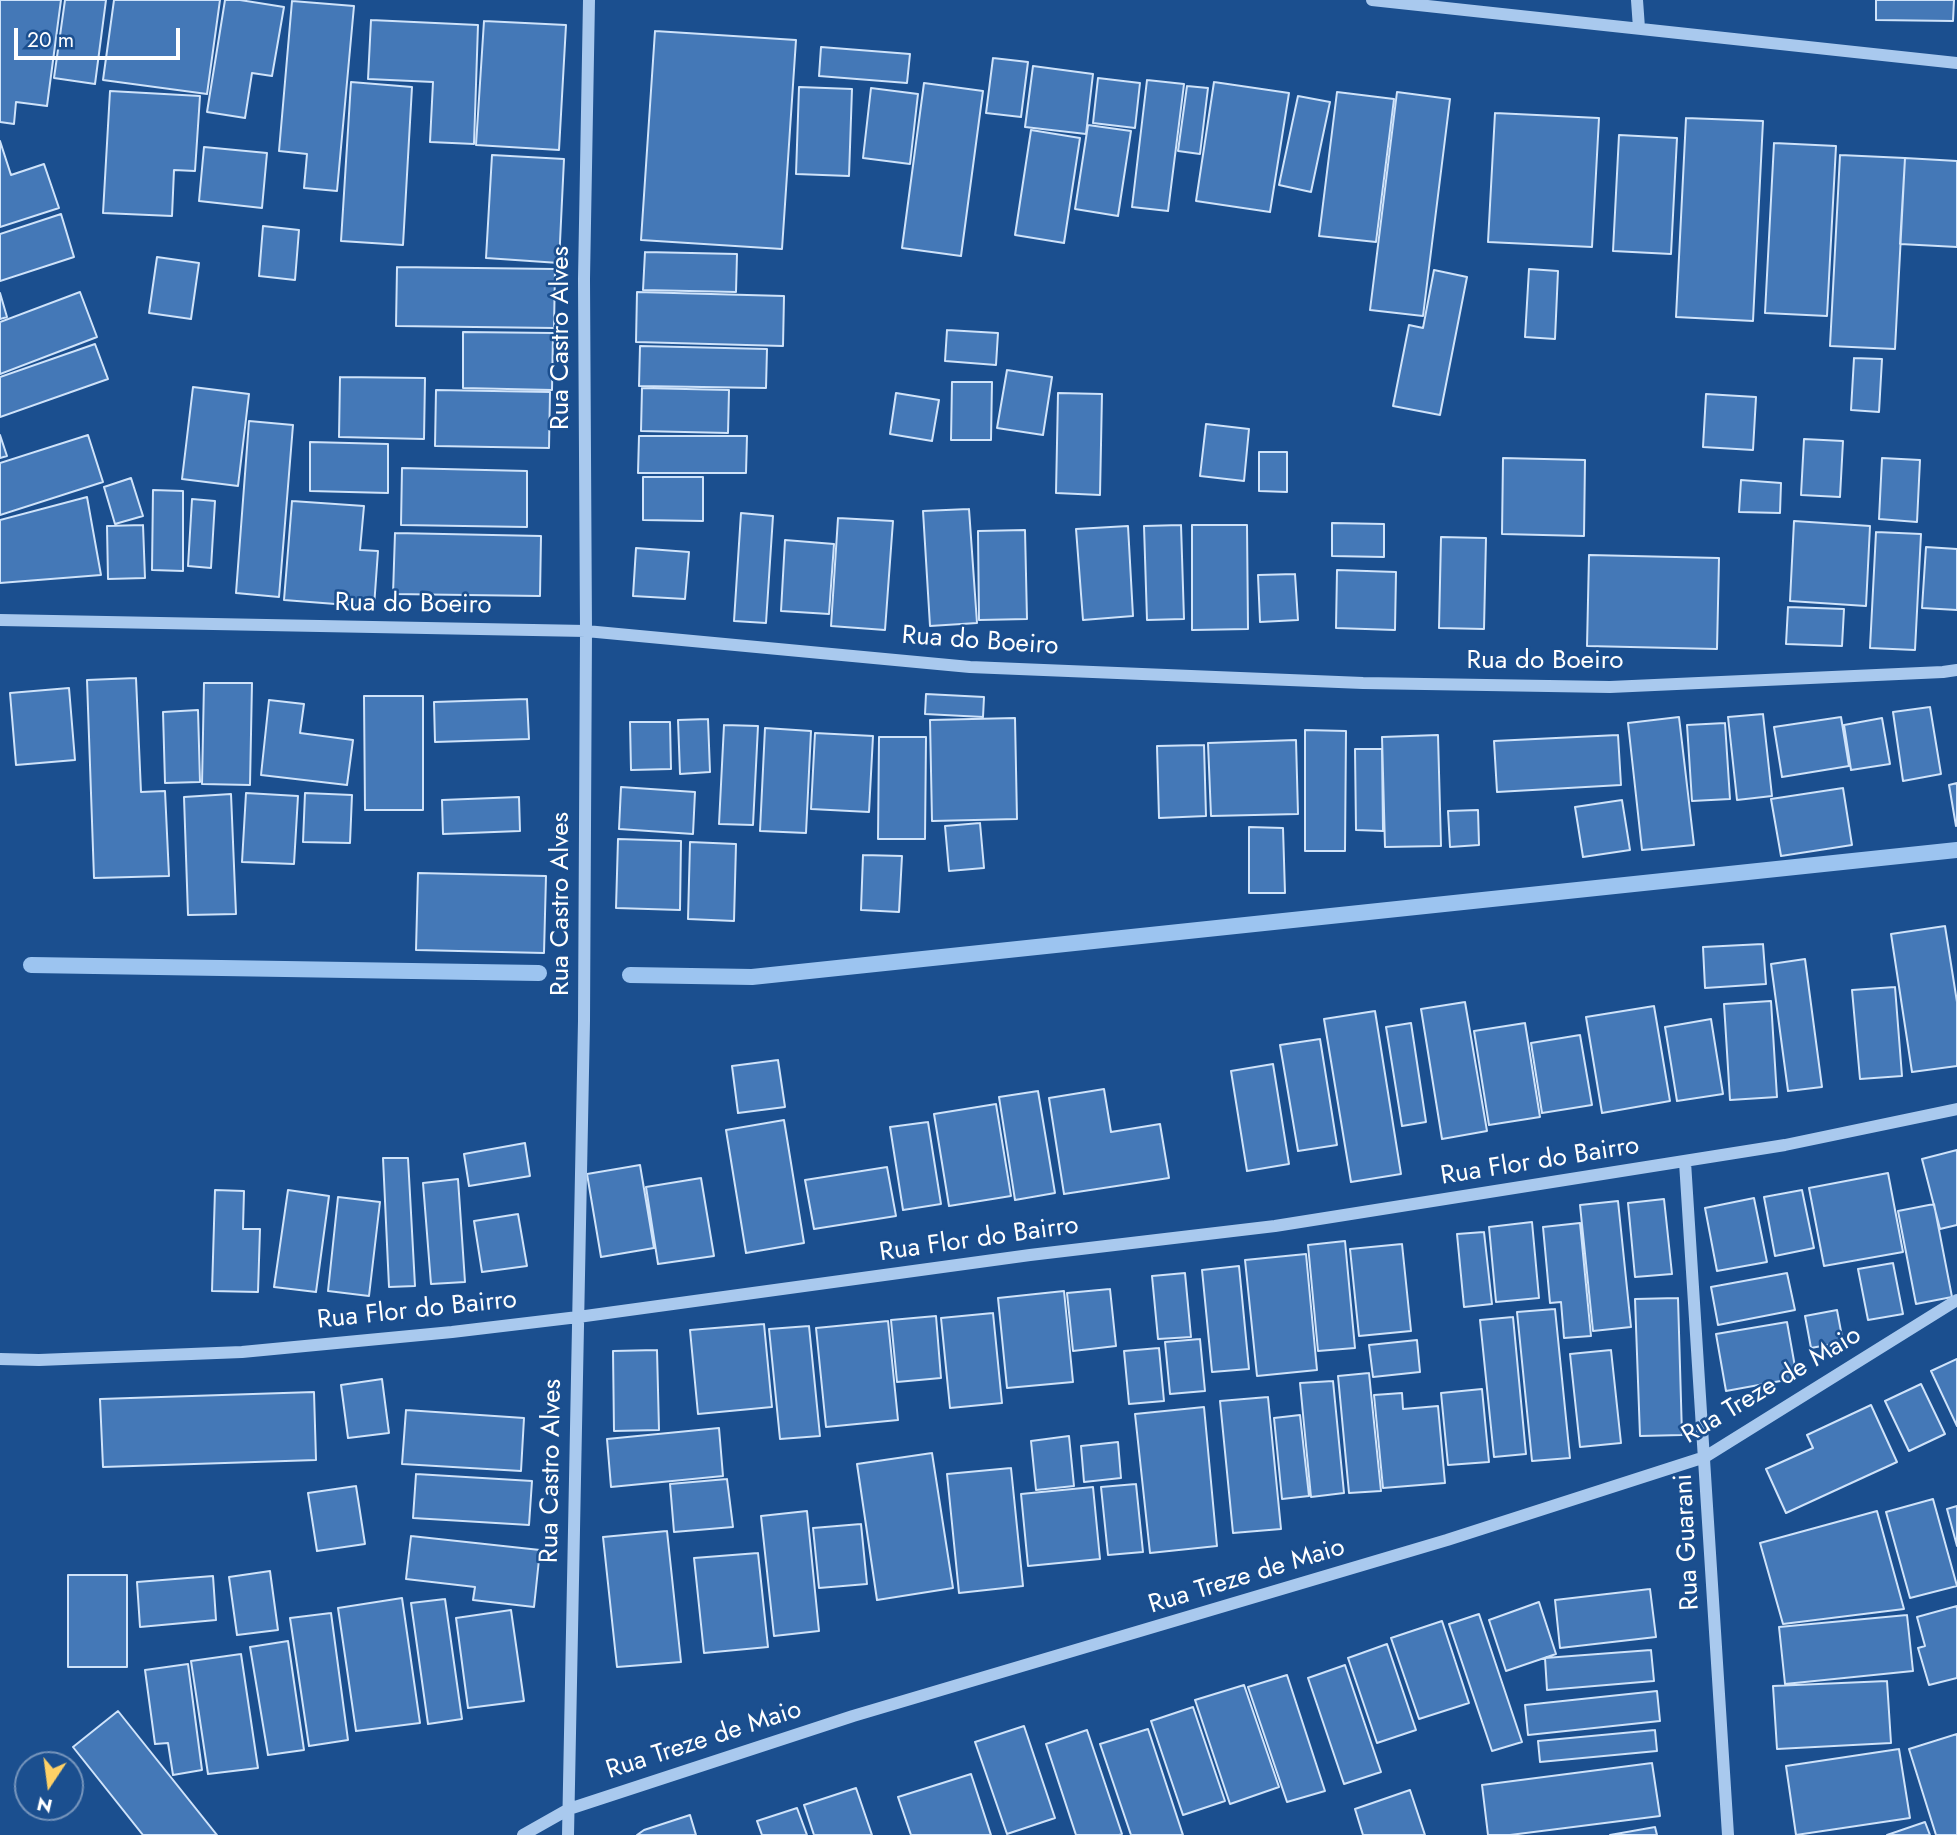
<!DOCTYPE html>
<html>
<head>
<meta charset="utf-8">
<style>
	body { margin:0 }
	#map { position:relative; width:1957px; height:1835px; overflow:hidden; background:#1b4f8f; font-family:Jost,sans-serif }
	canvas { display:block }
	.north { position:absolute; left:14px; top:1751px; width:70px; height:70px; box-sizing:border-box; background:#1b4f8f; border:2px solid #7695bc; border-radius:50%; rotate:193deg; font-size:19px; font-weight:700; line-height:28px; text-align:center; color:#fff }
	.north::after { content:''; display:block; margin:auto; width:24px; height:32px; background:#ffd166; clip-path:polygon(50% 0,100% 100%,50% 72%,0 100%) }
	.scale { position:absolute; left:14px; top:28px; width:166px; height:32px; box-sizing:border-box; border:4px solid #fff; border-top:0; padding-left:9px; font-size:21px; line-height:24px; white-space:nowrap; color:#fff; -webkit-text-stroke:5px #1b4f8f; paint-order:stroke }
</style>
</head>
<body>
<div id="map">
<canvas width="1957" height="1835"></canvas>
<div class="north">N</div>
<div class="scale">20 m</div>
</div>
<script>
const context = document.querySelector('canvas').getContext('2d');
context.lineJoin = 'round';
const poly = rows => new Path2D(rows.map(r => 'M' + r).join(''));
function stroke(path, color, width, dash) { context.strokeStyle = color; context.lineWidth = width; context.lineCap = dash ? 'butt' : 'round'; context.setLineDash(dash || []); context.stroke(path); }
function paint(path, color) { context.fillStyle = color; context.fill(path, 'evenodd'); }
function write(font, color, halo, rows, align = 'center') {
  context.font = font + ' Jost,sans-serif'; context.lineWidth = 5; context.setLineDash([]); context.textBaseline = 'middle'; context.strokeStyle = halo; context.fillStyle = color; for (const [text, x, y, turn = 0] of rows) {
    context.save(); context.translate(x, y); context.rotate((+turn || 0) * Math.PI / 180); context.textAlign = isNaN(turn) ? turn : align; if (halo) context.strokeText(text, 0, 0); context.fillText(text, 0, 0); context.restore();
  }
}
stroke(poly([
	[31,965,539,973],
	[630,975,752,977,1957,850]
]), '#9cc4f0', 16);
const building = poly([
	[0,0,61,0,47,106,16,102,14,124,0,122,0,0],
	[65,0,106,0,95,84,54,78,65,0],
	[114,0,220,0,207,94,103,80,114,0],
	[225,0,240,0,284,7,272,76,252,73,245,118,207,112,225,0],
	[1876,0,1954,0,1953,21,1876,20,1876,0],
	[292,1,354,6,337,191,304,188,307,154,279,151,292,1],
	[371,20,478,25,474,144,430,142,433,82,368,79,371,20],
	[484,21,566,25,559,150,476,145,484,21],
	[655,31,796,40,782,249,641,240,655,31],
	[821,47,910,54,907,83,819,76,821,47],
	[993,58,1028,62,1021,117,986,113,993,58],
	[1033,66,1093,74,1086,134,1025,127,1033,66],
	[1098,78,1140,83,1135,128,1093,123,1098,78],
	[1147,80,1184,84,1168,211,1132,207,1147,80],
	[351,82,412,87,403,245,341,241,351,82],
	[1214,82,1289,93,1270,212,1196,201,1214,82],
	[924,83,983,91,961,256,902,248,924,83],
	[1187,86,1208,88,1200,154,1178,151,1187,86],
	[799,87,852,89,849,176,796,174,799,87],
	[871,88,918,94,910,164,863,158,871,88],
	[110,91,200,96,195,171,174,170,172,216,103,213,110,91],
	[1337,92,1394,99,1376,242,1319,236,1337,92],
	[1397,92,1450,99,1423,316,1370,310,1397,92],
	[1298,96,1330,102,1311,192,1279,185,1298,96],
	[1495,113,1599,118,1592,247,1488,242,1495,113],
	[1686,118,1763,121,1753,321,1676,317,1686,118],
	[1088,125,1131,131,1118,216,1075,209,1088,125],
	[1031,130,1080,138,1064,243,1015,235,1031,130],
	[1619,135,1677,138,1671,254,1613,251,1619,135],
	[0,141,11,175,44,164,59,208,0,227,0,141],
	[1774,143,1836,146,1827,316,1765,313,1774,143],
	[204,147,267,153,262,208,199,201,204,147],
	[492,155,564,159,559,263,486,258,492,155],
	[1840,155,1905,158,1895,349,1830,346,1840,155],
	[1905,158,1957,161,1957,247,1900,244,1905,158],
	[61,214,74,257,0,281,0,234,61,214],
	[263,226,299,230,295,280,259,276,263,226],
	[645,252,737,254,736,292,643,290,645,252],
	[157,257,199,263,191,319,149,313,157,257],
	[397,267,555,269,554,328,396,326,397,267],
	[1529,269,1558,271,1555,339,1525,337,1529,269],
	[1434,270,1467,277,1440,415,1393,406,1409,325,1423,328,1434,270],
	[80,292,97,337,0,374,0,322,80,292],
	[637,292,784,296,783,346,636,342,637,292],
	[0,293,7,317,0,319,0,293],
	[947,330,998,333,996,365,945,361,947,330],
	[463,332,553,333,552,390,463,388,463,332],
	[95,344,108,379,0,417,0,377,95,344],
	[640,346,767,349,766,388,639,386,640,346],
	[1854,358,1882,359,1879,412,1851,410,1854,358],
	[1007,370,1052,377,1043,435,997,428,1007,370],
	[340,377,425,378,424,439,339,437,340,377],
	[952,382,992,382,991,440,951,440,952,382],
	[193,387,249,394,238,486,182,479,193,387],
	[642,388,729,390,728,433,641,431,642,388],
	[436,390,550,392,549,448,435,446,436,390],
	[896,393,939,400,932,441,890,434,896,393],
	[1058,393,1102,394,1100,495,1056,493,1058,393],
	[1706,394,1756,397,1753,450,1703,447,1706,394],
	[249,421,293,425,279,597,236,593,249,421],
	[1206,424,1249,429,1244,481,1200,476,1206,424],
	[0,435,7,456,0,458,0,435],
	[88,435,103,482,0,515,0,463,88,435],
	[639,436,747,436,746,473,638,473,639,436],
	[1804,439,1843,441,1840,497,1801,495,1804,439],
	[310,442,388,444,388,493,310,491,310,442],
	[1259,452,1287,452,1287,492,1259,491,1259,452],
	[1503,458,1585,460,1584,536,1502,534,1503,458],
	[1882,458,1920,460,1917,522,1879,519,1882,458],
	[402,468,527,471,527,527,401,525,402,468],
	[643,477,703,477,703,521,643,520,643,477],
	[131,478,143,516,115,524,104,487,131,478],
	[1741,480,1781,483,1780,513,1739,512,1741,480],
	[153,490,183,491,183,571,152,570,153,490],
	[87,497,101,575,0,583,0,520,87,497],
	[192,499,215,501,211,568,188,566,192,499],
	[292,501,364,506,360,550,378,551,374,607,284,600,292,501],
	[969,509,977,623,930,626,923,511,969,509],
	[741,513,773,516,766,623,734,621,741,513],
	[838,518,893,521,885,630,831,626,838,518],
	[1794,521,1870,526,1866,606,1790,601,1794,521],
	[1332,523,1384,524,1384,557,1332,556,1332,523],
	[143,525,145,578,108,579,107,526,143,525],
	[1181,525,1184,619,1147,620,1144,526,1181,525],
	[1192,525,1247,525,1248,629,1192,630,1192,525],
	[1128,526,1133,616,1083,620,1076,529,1128,526],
	[1025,530,1027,619,979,620,978,531,1025,530],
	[1876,532,1921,534,1915,650,1870,648,1876,532],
	[395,533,541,536,540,596,393,594,395,533],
	[1441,537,1486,538,1484,629,1439,628,1441,537],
	[785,540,834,544,829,614,781,611,785,540],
	[1926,547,1957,549,1957,610,1922,608,1926,547],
	[636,548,689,552,685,599,633,596,636,548],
	[1589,555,1719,558,1717,649,1587,646,1589,555],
	[1337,570,1396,572,1395,630,1336,628,1337,570],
	[1295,574,1298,620,1260,622,1258,575,1295,574],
	[1788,607,1844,609,1842,646,1786,644,1788,607],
	[136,678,141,792,165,791,169,876,94,878,87,680,136,678],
	[204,683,252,683,250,785,202,784,204,683],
	[69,688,75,760,16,765,10,693,69,688],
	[926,694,984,697,983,717,925,714,926,694],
	[364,696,423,696,423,810,365,810,364,696],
	[527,699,529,739,435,742,434,702,527,699],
	[269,700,304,704,300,733,353,740,347,785,261,775,269,700],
	[1930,707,1941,774,1903,781,1893,712,1930,707],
	[198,710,200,782,165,783,163,712,198,710],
	[1763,714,1772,796,1737,800,1728,717,1763,714],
	[1679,717,1694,845,1642,850,1628,723,1679,717],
	[1841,717,1849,766,1782,777,1774,727,1841,717],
	[1015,718,1017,819,932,821,930,720,1015,718],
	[1882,718,1890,764,1851,770,1844,725,1882,718],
	[708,719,710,772,680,774,678,720,708,719],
	[630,722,670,722,671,769,631,770,630,722],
	[1725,723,1730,799,1692,801,1687,725,1725,723],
	[724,725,758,726,753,825,719,824,724,725],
	[765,728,811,731,806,833,760,831,765,728],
	[1305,730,1346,731,1345,851,1305,851,1305,730],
	[815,733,873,736,869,812,811,809,815,733],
	[1438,735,1441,846,1385,847,1382,737,1438,735],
	[1618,735,1621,785,1497,792,1494,741,1618,735],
	[879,737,926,737,925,839,878,839,879,737],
	[1296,740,1298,814,1211,816,1208,743,1296,740],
	[1204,745,1206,816,1159,818,1157,746,1204,745],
	[1355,749,1382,749,1383,831,1356,830,1355,749],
	[1957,783,1957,825,1956,826,1949,785,1957,783],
	[621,787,695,792,693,834,619,829,621,787],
	[1843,788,1852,845,1781,856,1771,799,1843,788],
	[246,793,298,796,294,864,242,862,246,793],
	[305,793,352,795,350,843,303,842,305,793],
	[231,794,236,914,188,915,184,797,231,794],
	[519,797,520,831,443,834,442,800,519,797],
	[1622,800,1630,850,1583,857,1575,807,1622,800],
	[1478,810,1479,845,1450,847,1448,811,1478,810],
	[980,823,984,868,949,871,945,826,980,823],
	[1249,827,1283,828,1285,893,1249,893,1249,827],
	[618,839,681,841,680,910,616,908,618,839],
	[690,842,736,844,734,921,688,919,690,842],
	[863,855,902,856,899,912,861,910,863,855],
	[418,873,546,876,544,953,416,950,418,873],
	[1945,926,1957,1002,1957,1066,1912,1072,1891,934,1945,926],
	[1763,944,1766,984,1705,988,1703,947,1763,944],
	[1805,959,1822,1087,1788,1091,1771,964,1805,959],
	[1895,987,1902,1076,1860,1079,1852,990,1895,987],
	[1771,1001,1777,1097,1730,1100,1724,1004,1771,1001],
	[1465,1002,1487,1131,1442,1139,1421,1009,1465,1002],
	[1654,1006,1670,1101,1602,1113,1586,1017,1654,1006],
	[1375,1011,1401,1174,1351,1182,1324,1019,1375,1011],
	[1711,1019,1723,1094,1677,1101,1665,1027,1711,1019],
	[1411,1023,1426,1122,1402,1126,1386,1027,1411,1023],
	[1525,1023,1540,1117,1489,1125,1474,1031,1525,1023],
	[1580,1035,1592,1105,1542,1113,1531,1043,1580,1035],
	[1320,1039,1337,1145,1298,1151,1280,1045,1320,1039],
	[778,1060,785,1107,738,1113,732,1066,778,1060],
	[1273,1064,1289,1164,1247,1171,1231,1071,1273,1064],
	[1104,1089,1111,1132,1160,1124,1169,1178,1064,1194,1049,1098,1104,1089],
	[1038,1091,1055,1193,1015,1200,999,1097,1038,1091],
	[996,1104,1011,1196,949,1206,934,1114,996,1104],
	[784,1120,804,1243,746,1253,726,1130,784,1120],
	[928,1122,941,1204,903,1210,890,1127,928,1122],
	[525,1143,530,1176,469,1186,464,1154,525,1143],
	[1957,1150,1957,1225,1940,1229,1922,1159,1957,1150],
	[383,1158,408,1158,415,1286,389,1287,383,1158],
	[640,1165,654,1248,601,1257,587,1174,640,1165],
	[887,1167,896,1216,814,1229,805,1180,887,1167],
	[1888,1173,1903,1252,1824,1266,1809,1188,1888,1173],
	[701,1178,714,1256,658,1264,646,1187,701,1178],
	[458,1179,465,1282,431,1284,423,1183,458,1179],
	[215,1190,244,1191,243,1229,260,1229,258,1292,212,1291,215,1190],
	[288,1190,329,1196,316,1292,274,1287,288,1190],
	[1802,1190,1814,1248,1775,1256,1764,1197,1802,1190],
	[338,1197,380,1202,369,1296,328,1291,338,1197],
	[1754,1198,1767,1262,1717,1271,1705,1208,1754,1198],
	[1664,1199,1672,1274,1635,1277,1628,1203,1664,1199],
	[1618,1201,1631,1327,1593,1331,1580,1205,1618,1201],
	[1934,1204,1952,1297,1916,1304,1898,1211,1934,1204],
	[518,1214,527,1266,482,1272,474,1221,518,1214],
	[1532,1222,1539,1298,1496,1302,1489,1227,1532,1222],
	[1580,1223,1591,1336,1564,1338,1561,1302,1550,1303,1543,1227,1580,1223],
	[1484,1232,1492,1304,1464,1307,1457,1234,1484,1232],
	[1345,1241,1355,1348,1318,1351,1308,1245,1345,1241],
	[1402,1244,1411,1331,1359,1336,1350,1249,1402,1244],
	[1306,1254,1317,1370,1257,1376,1245,1260,1306,1254],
	[1893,1263,1903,1314,1868,1320,1858,1269,1893,1263],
	[1239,1266,1249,1369,1212,1372,1202,1270,1239,1266],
	[1185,1273,1191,1337,1158,1339,1152,1276,1185,1273],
	[1787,1273,1795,1310,1718,1325,1711,1287,1787,1273],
	[1110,1289,1116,1346,1073,1351,1067,1293,1110,1289],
	[1064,1291,1073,1382,1007,1388,998,1298,1064,1291],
	[1678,1298,1682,1435,1640,1436,1635,1299,1678,1298],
	[1555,1309,1570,1458,1532,1461,1517,1312,1555,1309],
	[1837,1310,1843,1342,1811,1348,1805,1316,1837,1310],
	[993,1313,1002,1403,950,1408,941,1318,993,1313],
	[936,1316,941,1378,897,1382,891,1320,936,1316],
	[1513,1317,1526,1454,1494,1457,1480,1320,1513,1317],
	[888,1321,898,1420,826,1427,816,1328,888,1321],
	[1787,1322,1797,1378,1726,1391,1716,1334,1787,1322],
	[764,1324,772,1407,698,1414,690,1330,764,1324],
	[809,1326,820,1436,780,1439,769,1329,809,1326],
	[1200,1339,1205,1391,1170,1394,1165,1342,1200,1339],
	[1417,1340,1420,1372,1373,1377,1369,1345,1417,1340],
	[1159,1348,1164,1401,1129,1404,1124,1351,1159,1348],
	[657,1350,659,1430,614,1431,613,1351,657,1350],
	[1611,1350,1621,1443,1580,1447,1570,1354,1611,1350],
	[1957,1359,1957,1426,1931,1371,1957,1359],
	[1369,1373,1381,1491,1349,1493,1338,1376,1369,1373],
	[382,1379,389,1433,348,1438,341,1385,382,1379],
	[1333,1381,1344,1493,1311,1497,1300,1383,1333,1381],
	[1921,1384,1945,1434,1909,1451,1885,1401,1921,1384],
	[1482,1389,1489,1462,1448,1465,1441,1393,1482,1389],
	[314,1392,316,1460,103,1467,100,1399,314,1392],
	[1402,1393,1403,1409,1438,1406,1445,1483,1383,1488,1374,1395,1402,1393],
	[1268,1397,1281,1529,1233,1533,1220,1401,1268,1397],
	[1871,1405,1897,1462,1786,1513,1766,1469,1813,1448,1807,1435,1871,1405],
	[1204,1407,1217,1546,1150,1553,1135,1414,1204,1407],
	[406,1410,524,1418,521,1471,402,1464,406,1410],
	[1300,1415,1309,1496,1282,1499,1274,1418,1300,1415],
	[719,1428,723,1476,611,1487,607,1439,719,1428],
	[1069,1436,1074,1486,1036,1490,1031,1441,1069,1436],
	[1118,1442,1121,1478,1084,1482,1081,1446,1118,1442],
	[932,1453,953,1588,877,1600,857,1464,932,1453],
	[1011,1468,1023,1586,959,1593,947,1474,1011,1468],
	[416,1474,532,1481,529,1525,413,1518,416,1474],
	[727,1479,733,1527,674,1532,670,1484,727,1479],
	[1136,1484,1143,1552,1108,1555,1101,1487,1136,1484],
	[356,1486,365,1544,317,1551,308,1493,356,1486],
	[1093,1487,1100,1559,1028,1566,1021,1494,1093,1487],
	[1933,1499,1957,1586,1910,1598,1886,1512,1933,1499],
	[1957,1506,1957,1546,1947,1509,1957,1506],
	[807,1511,819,1631,774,1636,761,1516,807,1511],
	[1877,1511,1904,1609,1783,1624,1760,1543,1877,1511],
	[861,1524,867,1584,819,1588,813,1528,861,1524],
	[667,1531,681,1662,617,1667,603,1537,667,1531],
	[411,1536,540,1550,534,1607,473,1600,475,1587,406,1579,411,1536],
	[758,1553,768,1647,704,1653,694,1558,758,1553],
	[270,1571,278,1630,237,1635,229,1577,270,1571],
	[68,1575,127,1575,127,1667,68,1667,68,1575],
	[213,1576,216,1620,140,1627,137,1582,213,1576],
	[1650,1589,1656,1637,1560,1648,1555,1600,1650,1589],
	[402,1598,420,1723,356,1731,338,1608,402,1598],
	[445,1599,462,1719,428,1724,411,1603,445,1599],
	[1539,1602,1556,1654,1506,1671,1489,1620,1539,1602],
	[1957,1606,1957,1678,1929,1685,1918,1648,1925,1646,1917,1617,1957,1606],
	[511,1610,524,1701,468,1708,456,1618,511,1610],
	[331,1613,348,1740,309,1746,290,1618,331,1613],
	[1479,1614,1522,1742,1492,1751,1449,1624,1479,1614],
	[1907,1615,1913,1671,1785,1684,1779,1627,1907,1615],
	[1442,1621,1469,1703,1419,1719,1391,1638,1442,1621],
	[288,1641,304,1750,268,1755,250,1647,288,1641],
	[1387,1644,1416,1730,1377,1743,1348,1658,1387,1644],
	[1651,1650,1654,1681,1547,1690,1545,1658,1651,1650],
	[241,1654,258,1768,208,1774,191,1661,241,1654],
	[188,1664,202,1770,173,1775,168,1743,155,1744,145,1670,188,1664],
	[1345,1665,1381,1772,1344,1784,1308,1678,1345,1665],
	[1287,1675,1325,1791,1287,1802,1248,1687,1287,1675],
	[1887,1681,1891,1743,1777,1749,1773,1686,1887,1681],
	[1244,1685,1279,1787,1230,1804,1195,1700,1244,1685],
	[1657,1691,1660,1721,1528,1735,1525,1705,1657,1691],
	[1193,1707,1225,1801,1183,1815,1151,1721,1193,1707],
	[118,1711,217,1835,143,1835,73,1747,118,1711],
	[1024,1726,1055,1818,1007,1834,975,1742,1024,1726],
	[1148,1729,1183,1835,1131,1835,1100,1744,1148,1729],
	[1087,1730,1122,1834,1119,1835,1076,1835,1046,1744,1087,1730],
	[1655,1730,1657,1751,1540,1762,1538,1741,1655,1730],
	[1957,1734,1957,1835,1936,1835,1909,1749,1957,1734],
	[1899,1749,1910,1818,1796,1835,1786,1766,1899,1749],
	[1652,1763,1660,1816,1510,1835,1488,1835,1482,1785,1652,1763],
	[971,1774,991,1835,911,1835,898,1797,971,1774],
	[856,1788,872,1835,814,1835,804,1805,856,1788],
	[1410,1790,1425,1835,1363,1835,1355,1809,1410,1790],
	[797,1808,807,1835,762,1835,757,1821,797,1808],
	[690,1815,696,1835,637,1835,644,1830,690,1815],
	[1925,1822,1930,1835,1887,1835,1925,1822],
	[1655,1827,1657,1835,1610,1835,1655,1827]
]);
paint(building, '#4478b7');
stroke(building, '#cfe3fa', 2);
stroke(poly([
	[1372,0,1957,63],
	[1637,0,1639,28],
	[0,620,586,631,970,667,1363,683,1610,687,1943,672,1957,670],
	[1685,1162,1728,1835],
	[0,1359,39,1360,242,1352,452,1332,578,1317,1030,1255,1275,1226,1785,1145,1957,1109],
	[523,1835,569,1809,853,1716,1447,1540,1705,1457,1957,1300],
	[568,1835,584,1021,586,631,584,279,589,0]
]), '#a9c9ee', 12);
write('26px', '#fff', '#1b4f8f', [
	["Rua Castro Alves",562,338,-90],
	["Rua do Boeiro",413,605,1],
	["Rua do Boeiro",980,642,4],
	["Rua do Boeiro",1545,662],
	["Rua Castro Alves",562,904,-90],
	["Rua Flor do Bairro",1540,1162,-9],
	["Rua Flor do Bairro",979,1240,-8],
	["Rua Flor do Bairro",417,1311,-6],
	["Rua Treze de Maio",1772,1386,-31],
	["Rua Castro Alves",552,1471,-89],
	["Rua Guarani",1688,1542,-93],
	["Rua Treze de Maio",1247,1577,-17],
	["Rua Treze de Maio",704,1741,-18]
]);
</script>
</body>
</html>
